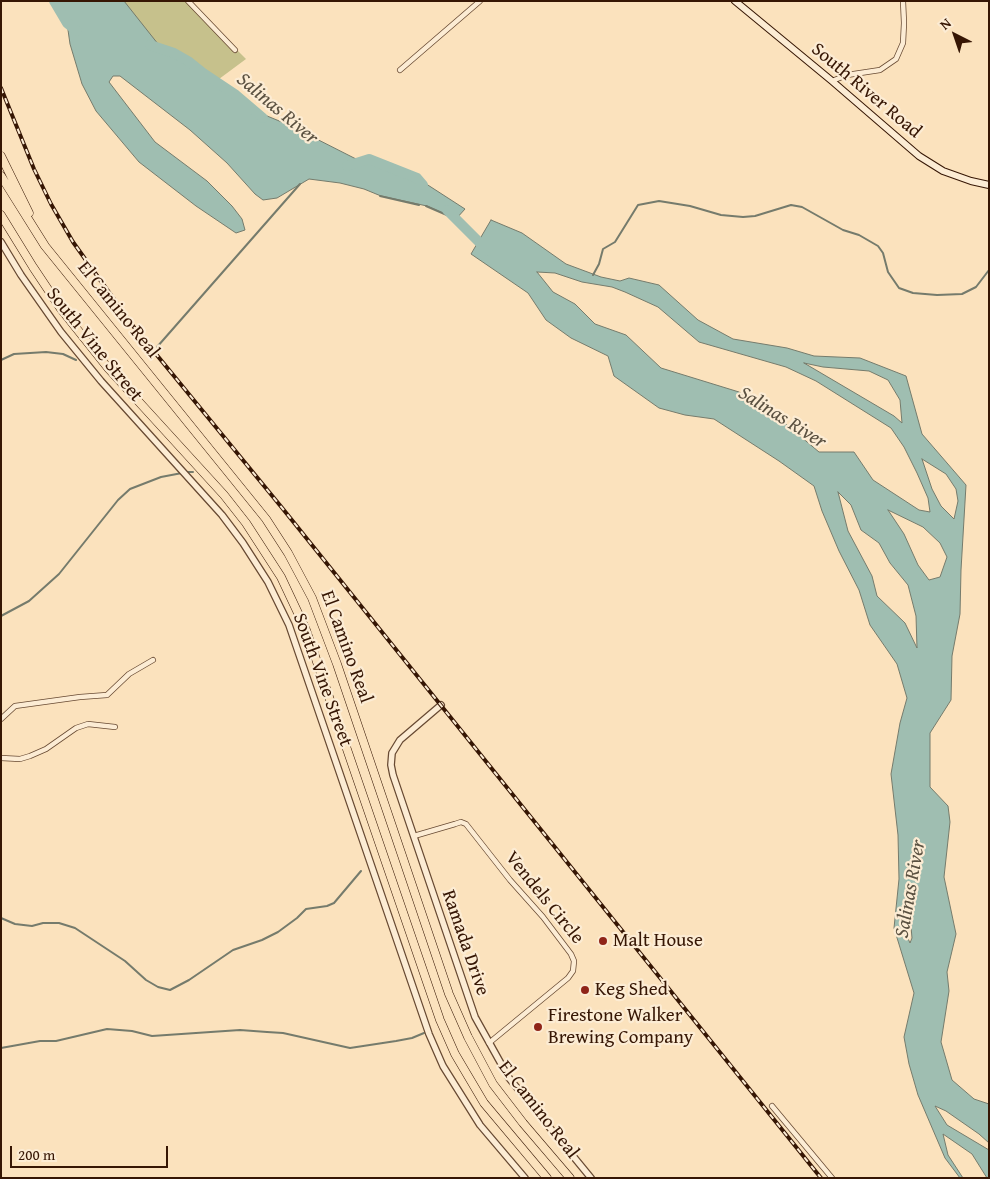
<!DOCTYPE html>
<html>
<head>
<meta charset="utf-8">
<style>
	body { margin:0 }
	#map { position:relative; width:990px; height:1179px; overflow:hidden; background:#fbe2bd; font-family:"Gentium Book Plus",serif }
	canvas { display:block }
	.frame { position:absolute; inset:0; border:2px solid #361604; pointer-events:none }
	.north { position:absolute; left:930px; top:10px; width:50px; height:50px; -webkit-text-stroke:4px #fcecd4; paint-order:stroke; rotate:319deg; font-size:14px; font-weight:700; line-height:20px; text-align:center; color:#361604 }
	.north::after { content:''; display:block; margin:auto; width:18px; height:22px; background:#361604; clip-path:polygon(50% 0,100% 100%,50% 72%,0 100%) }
	.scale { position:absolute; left:10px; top:1146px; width:158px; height:22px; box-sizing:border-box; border:2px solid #361604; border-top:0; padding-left:6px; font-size:15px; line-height:18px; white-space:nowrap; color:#361604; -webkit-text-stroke:4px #fcecd4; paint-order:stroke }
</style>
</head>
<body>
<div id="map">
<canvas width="990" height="1179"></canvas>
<div class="frame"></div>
<div class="north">N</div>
<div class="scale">200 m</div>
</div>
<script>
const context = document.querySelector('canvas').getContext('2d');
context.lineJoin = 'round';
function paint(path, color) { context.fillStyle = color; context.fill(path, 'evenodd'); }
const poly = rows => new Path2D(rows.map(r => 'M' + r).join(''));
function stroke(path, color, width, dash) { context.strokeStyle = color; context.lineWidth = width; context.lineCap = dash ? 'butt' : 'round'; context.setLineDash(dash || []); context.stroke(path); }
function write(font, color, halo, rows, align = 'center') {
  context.font = font + ' "Gentium Book Plus",serif'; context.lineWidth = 4.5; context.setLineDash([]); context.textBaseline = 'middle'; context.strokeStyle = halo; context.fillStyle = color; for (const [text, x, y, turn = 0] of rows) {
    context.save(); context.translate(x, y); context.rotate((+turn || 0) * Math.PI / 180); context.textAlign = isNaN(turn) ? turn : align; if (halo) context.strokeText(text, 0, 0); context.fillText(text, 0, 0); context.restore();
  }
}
paint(poly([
	[54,1,188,1,246,59,215,82,203,73,138,41]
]), '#c6c18c');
const water = poly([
	[54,1,124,1,162,49,174,53,188,61,203,73,236,95,255,111,289,125,360,161,369,159,417,178,465,209,456,219,427,206,381,196,364,189,340,183,309,179,277,198,263,200,255,194,227,163,190,130,120,76,113,76,109,82,155,142,207,181,232,206,242,219,245,230,236,233,196,206,139,162,96,111,82,84,70,44,67,23,54,1],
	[491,220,522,233,566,264,601,277,620,281,629,278,659,285,698,320,733,339,787,348,814,356,860,358,906,376,922,434,966,485,961,570,960,614,952,656,951,700,930,733,930,787,948,806,950,822,944,877,956,934,947,972,949,991,941,1042,952,1080,974,1099,989,1104,989,1143,979,1134,946,1111,935,1106,947,1125,989,1150,989,1178,987,1178,972,1154,943,1134,948,1155,963,1178,960,1178,945,1158,918,1095,909,1064,904,1037,914,993,894,928,899,879,898,835,891,774,900,723,907,698,897,664,870,625,859,590,839,551,822,511,814,486,779,461,714,419,685,415,659,408,614,376,608,356,571,338,546,320,528,293,471,254,491,220],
	[537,272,555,273,582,282,612,287,625,292,658,307,699,342,786,367,816,381,891,428,904,447,917,473,928,498,930,512,919,510,873,480,854,452,819,452,787,425,739,392,661,368,626,335,595,324,575,304,553,292,537,272],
	[804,363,823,367,869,371,888,380,900,400,902,423,894,416,804,363],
	[922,459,946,474,956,489,958,501,954,519,941,506,932,489,922,459],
	[838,492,851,505,861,530,879,543,890,563,908,585,916,616,917,648,905,623,877,596,872,576,848,531,838,492],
	[888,510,923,527,940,543,947,557,940,577,929,580,918,565,904,534,888,510],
	[909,904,912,938,910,943,901,923,903,913,909,904]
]);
paint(water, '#9fbeb1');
stroke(water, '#757b6c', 1);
stroke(poly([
	[380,196,419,205],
	[426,206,456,219],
	[593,275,599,264,603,249,615,242,638,205,659,201,690,206,721,215,743,217,755,216,791,205,802,207,843,230,859,235,878,246,883,253,888,272,899,288,913,293,937,295,962,294,976,287,989,270],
	[157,347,300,184],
	[1,360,14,354,46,352,63,354,76,360],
	[187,472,193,472],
	[1,616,29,601,59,574,118,500,130,489,161,477,182,473],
	[1,918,15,924,32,926,43,923,59,923,75,928,125,961,146,980,158,987,170,990,189,980,233,950,262,940,278,932,297,918,306,909,327,906,334,903,361,871],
	[1,1048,40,1041,56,1041,107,1029,132,1031,152,1036,240,1030,267,1032,283,1033,350,1048,396,1041,412,1038,424,1033]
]), '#757b6c', 2);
stroke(poly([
	[54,1,67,23,77,31],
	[150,45,174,53,188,61,203,73,236,95,263,118],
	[347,166,369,159,417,178,423,185],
	[447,210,488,251]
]), '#9fbeb1', 10);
const minor = poly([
	[188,1,235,50],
	[400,70,480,1],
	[832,81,847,75,880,70,896,59,903,43,904,23,903,1],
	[1,719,15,706,80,697,107,695,129,674,153,660],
	[1,758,20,759,30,756,46,749,76,728,88,724,115,727],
	[414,836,455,824,461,822,466,824,510,880,543,917,571,954,574,961,573,971,568,978,489,1043],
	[772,1106,832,1178]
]);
const tertiary = poly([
	[1,242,21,275,61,332,101,381,222,515,243,543,268,582,289,625,429,1034,443,1066,480,1125,525,1178],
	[441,705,400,740,392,753,391,765,393,775,475,1017,509,1078,591,1178]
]);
const secondary = poly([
	[735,1,832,81,919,156,943,171,971,181,989,185]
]);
const motorway = poly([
	[1,156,29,213],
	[1,176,45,246,266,519,288,553,312,598,337,664,449,994,468,1037,493,1084,523,1123,570,1178],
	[1,215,33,267,61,309,108,368,224,495,246,523,281,577,306,630,440,1020,455,1054,484,1103,547,1178]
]);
stroke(minor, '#674932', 6);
stroke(tertiary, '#674932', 8);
stroke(secondary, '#361604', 8);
stroke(motorway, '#361604', 9);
stroke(minor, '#fcecd4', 4.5);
stroke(tertiary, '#fcecd4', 5.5);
stroke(secondary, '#fcecd4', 6);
stroke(motorway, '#fbe2bd', 8);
const rail = poly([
	[1,88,34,169,51,204,73,242,133,326,283,509,821,1178]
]);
stroke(rail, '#361604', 4);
stroke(rail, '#fcecd4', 2, [5.5]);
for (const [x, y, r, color] of [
	[603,941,5,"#8f2418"],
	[585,990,5,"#8f2418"],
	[538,1027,5,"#8f2418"]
]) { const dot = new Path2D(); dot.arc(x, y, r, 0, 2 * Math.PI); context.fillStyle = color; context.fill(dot); stroke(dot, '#fcecd4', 2); }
write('19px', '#361604', '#fcecd4', [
	["South River Road",866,91,40],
	["El Camino Real",118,310,51],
	["South Vine Street",94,345,51],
	["El Camino Real",346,647,70],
	["South Vine Street",322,680,70],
	["Vendels Circle",544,898,51],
	["Ramada Drive",465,943,71],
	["El Camino Real",538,1110,52]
]);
write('19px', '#361604', '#fcecd4', [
	["Malt House",613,941],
	["Keg Shed",595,990],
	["Firestone Walker",548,1016],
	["Brewing Company",548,1038]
], 'left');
write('italic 20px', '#5b5141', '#fcecd4', [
	["Salinas River",277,109,40],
	["Salinas River",782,418,32],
	["Salinas River",911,889,-80]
]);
</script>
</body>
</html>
